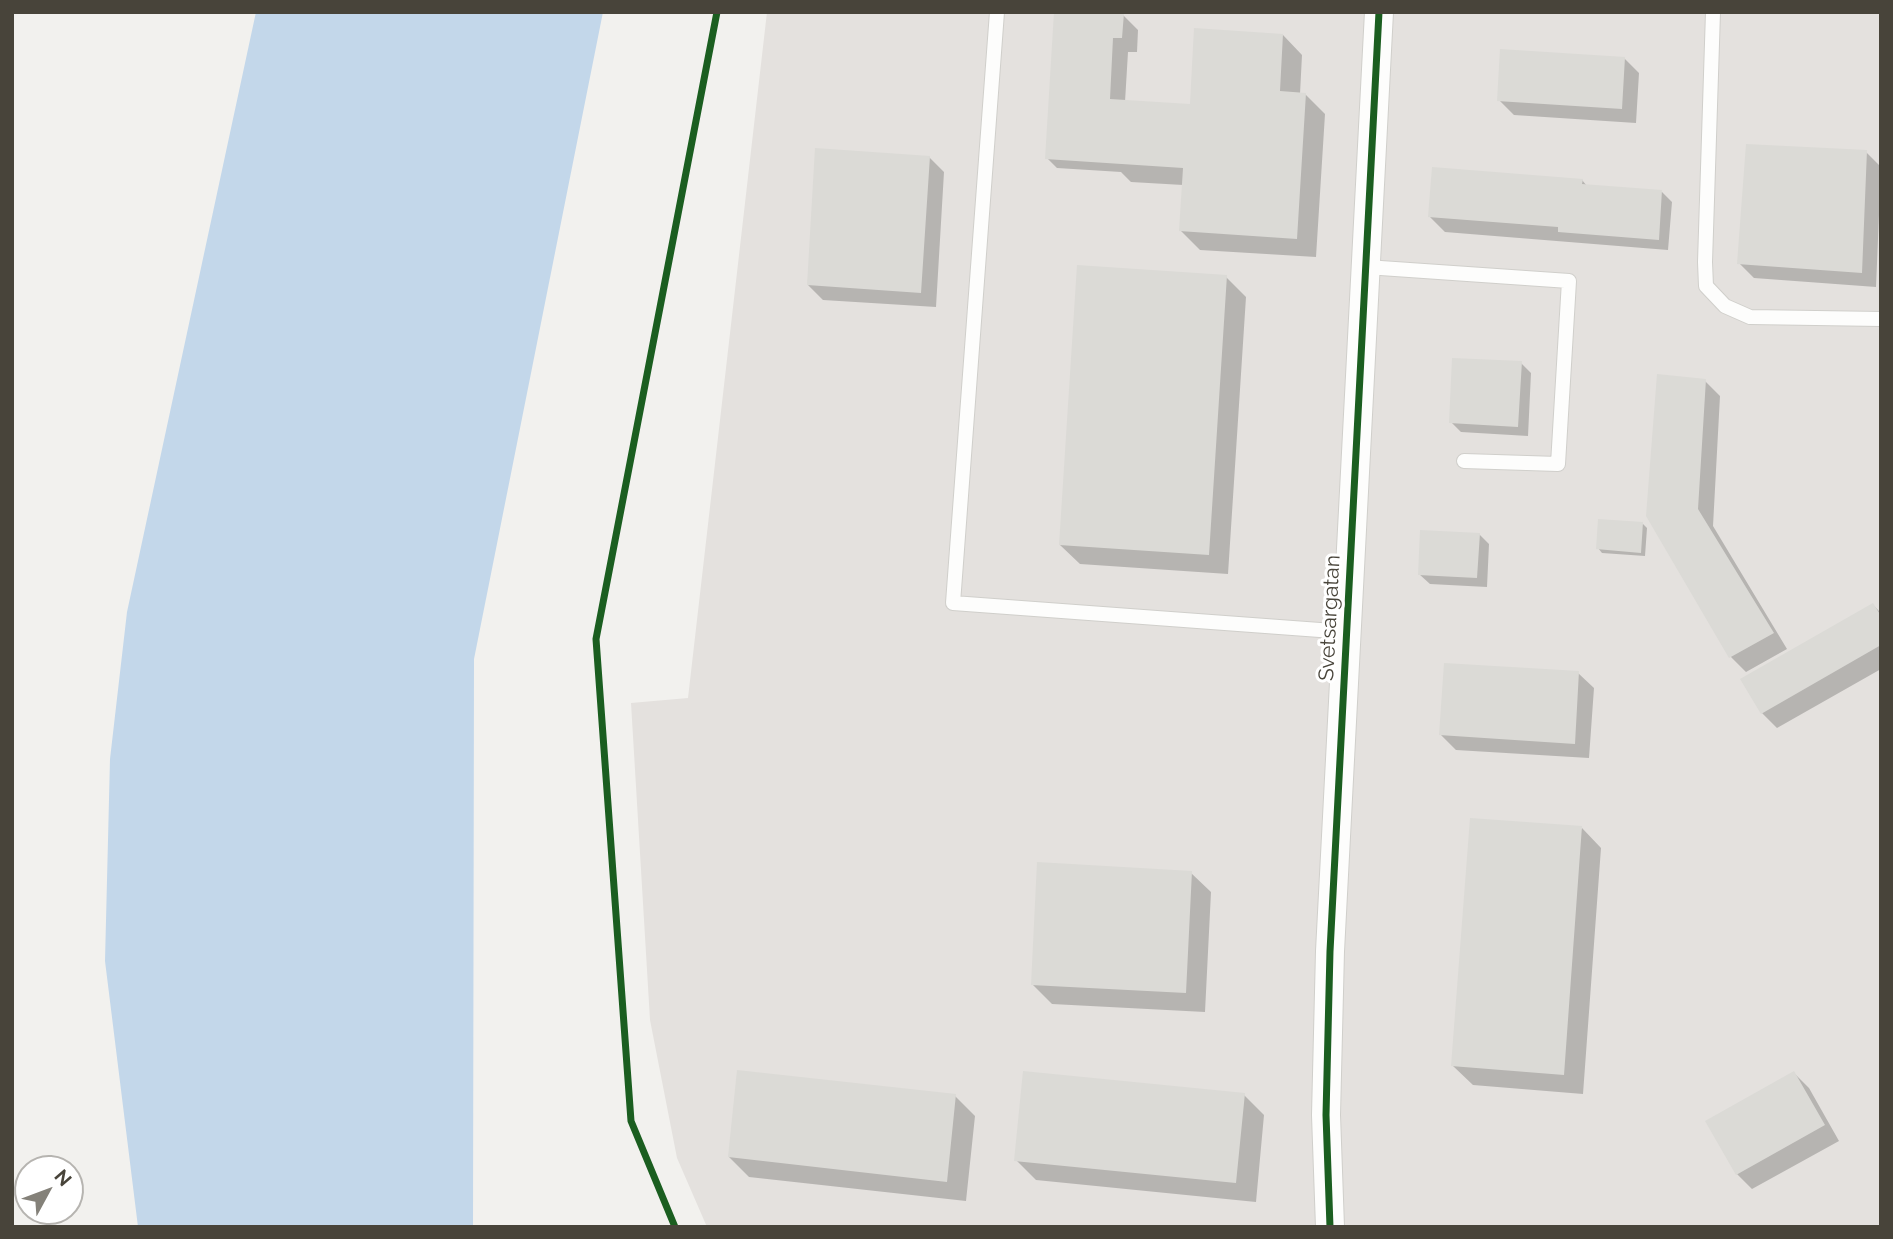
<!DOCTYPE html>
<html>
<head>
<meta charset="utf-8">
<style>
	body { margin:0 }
	#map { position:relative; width:1893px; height:1239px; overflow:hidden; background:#f2f1ee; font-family:Raleway,sans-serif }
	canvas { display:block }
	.frame { position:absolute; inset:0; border:14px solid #48443a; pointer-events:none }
	.north { position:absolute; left:14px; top:1155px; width:70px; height:70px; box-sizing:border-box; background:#fff; border:2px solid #b6b4b0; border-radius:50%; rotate:49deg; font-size:19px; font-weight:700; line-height:28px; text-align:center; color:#48443a }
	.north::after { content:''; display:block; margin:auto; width:24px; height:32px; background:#848179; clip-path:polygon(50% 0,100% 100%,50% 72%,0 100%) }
</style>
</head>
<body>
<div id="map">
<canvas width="1893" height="1239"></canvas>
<div class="frame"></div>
<div class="north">N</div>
</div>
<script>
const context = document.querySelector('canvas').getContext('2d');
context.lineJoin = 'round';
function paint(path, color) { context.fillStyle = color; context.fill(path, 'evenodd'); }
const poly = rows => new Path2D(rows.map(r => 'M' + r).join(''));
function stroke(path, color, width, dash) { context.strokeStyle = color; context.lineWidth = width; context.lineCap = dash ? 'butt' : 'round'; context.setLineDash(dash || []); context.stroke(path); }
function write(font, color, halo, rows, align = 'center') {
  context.font = font + ' Raleway,sans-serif'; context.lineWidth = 6; context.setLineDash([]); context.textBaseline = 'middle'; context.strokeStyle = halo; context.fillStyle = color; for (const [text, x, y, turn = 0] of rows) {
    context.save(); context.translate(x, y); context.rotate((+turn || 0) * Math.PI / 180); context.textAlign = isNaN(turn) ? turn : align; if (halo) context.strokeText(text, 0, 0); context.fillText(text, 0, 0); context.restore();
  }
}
paint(poly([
	[767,12,1881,12,1881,1227,707,1227,677,1158,650,1020,631,703,688,698]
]), '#e4e1de');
paint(poly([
	[256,12,603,12,474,659,473,1227,138,1227,105,961,110,759,127,612]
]), '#c3d7ea');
paint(poly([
	[1056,12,1123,15,1138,30,1137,52,1128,52,1125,102,1191,106,1283,35,1302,55,1300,94,1305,94,1325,114,1316,257,1200,250,1180,230,1183,185,1131,182,1121,172,1057,168,1047,158],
	[1624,58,1639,73,1636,123,1514,115,1499,100],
	[1866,152,1881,167,1876,287,1754,278,1739,263],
	[929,157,944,172,936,307,823,300,808,285],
	[1582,180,1587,186,1662,192,1672,202,1668,250,1445,232,1430,217],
	[1226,277,1246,297,1228,574,1080,564,1060,545],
	[1521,363,1531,373,1528,436,1461,432,1451,422],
	[1705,381,1720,396,1713,526,1787,649,1746,672,1731,657,1648,516],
	[1643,524,1647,528,1645,556,1602,553,1598,548],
	[1479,534,1489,544,1487,587,1430,584,1419,574],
	[1873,605,1881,613,1881,669,1777,728,1762,713],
	[1578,673,1594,688,1589,758,1456,750,1441,735],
	[1582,828,1601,848,1583,1094,1473,1085,1453,1066],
	[1191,873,1211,892,1205,1012,1052,1004,1032,984],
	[1794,1073,1809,1088,1839,1141,1752,1189,1737,1174],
	[1244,1095,1264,1115,1256,1202,1036,1180,1016,1160],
	[955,1096,975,1116,966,1201,749,1177,729,1157]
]), '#0003');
paint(poly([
	[1054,12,1124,13,1122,38,1113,38,1110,99,1190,104,1194,28,1283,34,1280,91,1306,93,1297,239,1179,231,1183,168,1045,159],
	[1500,49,1625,57,1622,109,1497,101],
	[1746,144,1867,150,1862,273,1737,264],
	[815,148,930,156,921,293,807,285],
	[1432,167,1583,179,1582,184,1662,190,1659,240,1558,232,1558,227,1428,217],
	[1077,265,1227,275,1209,555,1059,545],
	[1452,358,1522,361,1518,427,1449,423],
	[1657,374,1706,379,1698,509,1774,633,1729,658,1646,516],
	[1598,519,1643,522,1641,553,1596,549],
	[1420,530,1480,533,1477,578,1418,575],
	[1873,603,1881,616,1881,645,1761,714,1740,679],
	[1444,663,1579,671,1575,744,1439,735],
	[1470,818,1582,826,1564,1075,1451,1066],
	[1037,862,1192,871,1186,993,1031,985],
	[737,1070,956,1094,947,1182,728,1157],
	[1023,1071,1245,1093,1236,1183,1014,1161],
	[1794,1071,1825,1125,1736,1175,1705,1121]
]), '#dbdad6');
const service = poly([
	[997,12,953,603,1347,632],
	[1713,12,1705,262,1706,286,1725,306,1750,317,1881,319],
	[1366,267,1569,281,1558,464,1464,461]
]);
const minor = poly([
	[1330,1227,1326,1115,1330,951,1379,12]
]);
stroke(service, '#d0cfcb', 16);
stroke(minor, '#d0cfcb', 30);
stroke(service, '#fdfdfc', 14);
stroke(minor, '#fdfdfc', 28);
stroke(poly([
	[675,1227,631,1121,596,639,717,12],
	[1330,1227,1326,1115,1330,951,1379,12]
]), '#1b5e20', 7);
write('21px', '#48443a', '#fff', [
	["Svetsargatan",1330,618,-87]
]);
</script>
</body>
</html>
